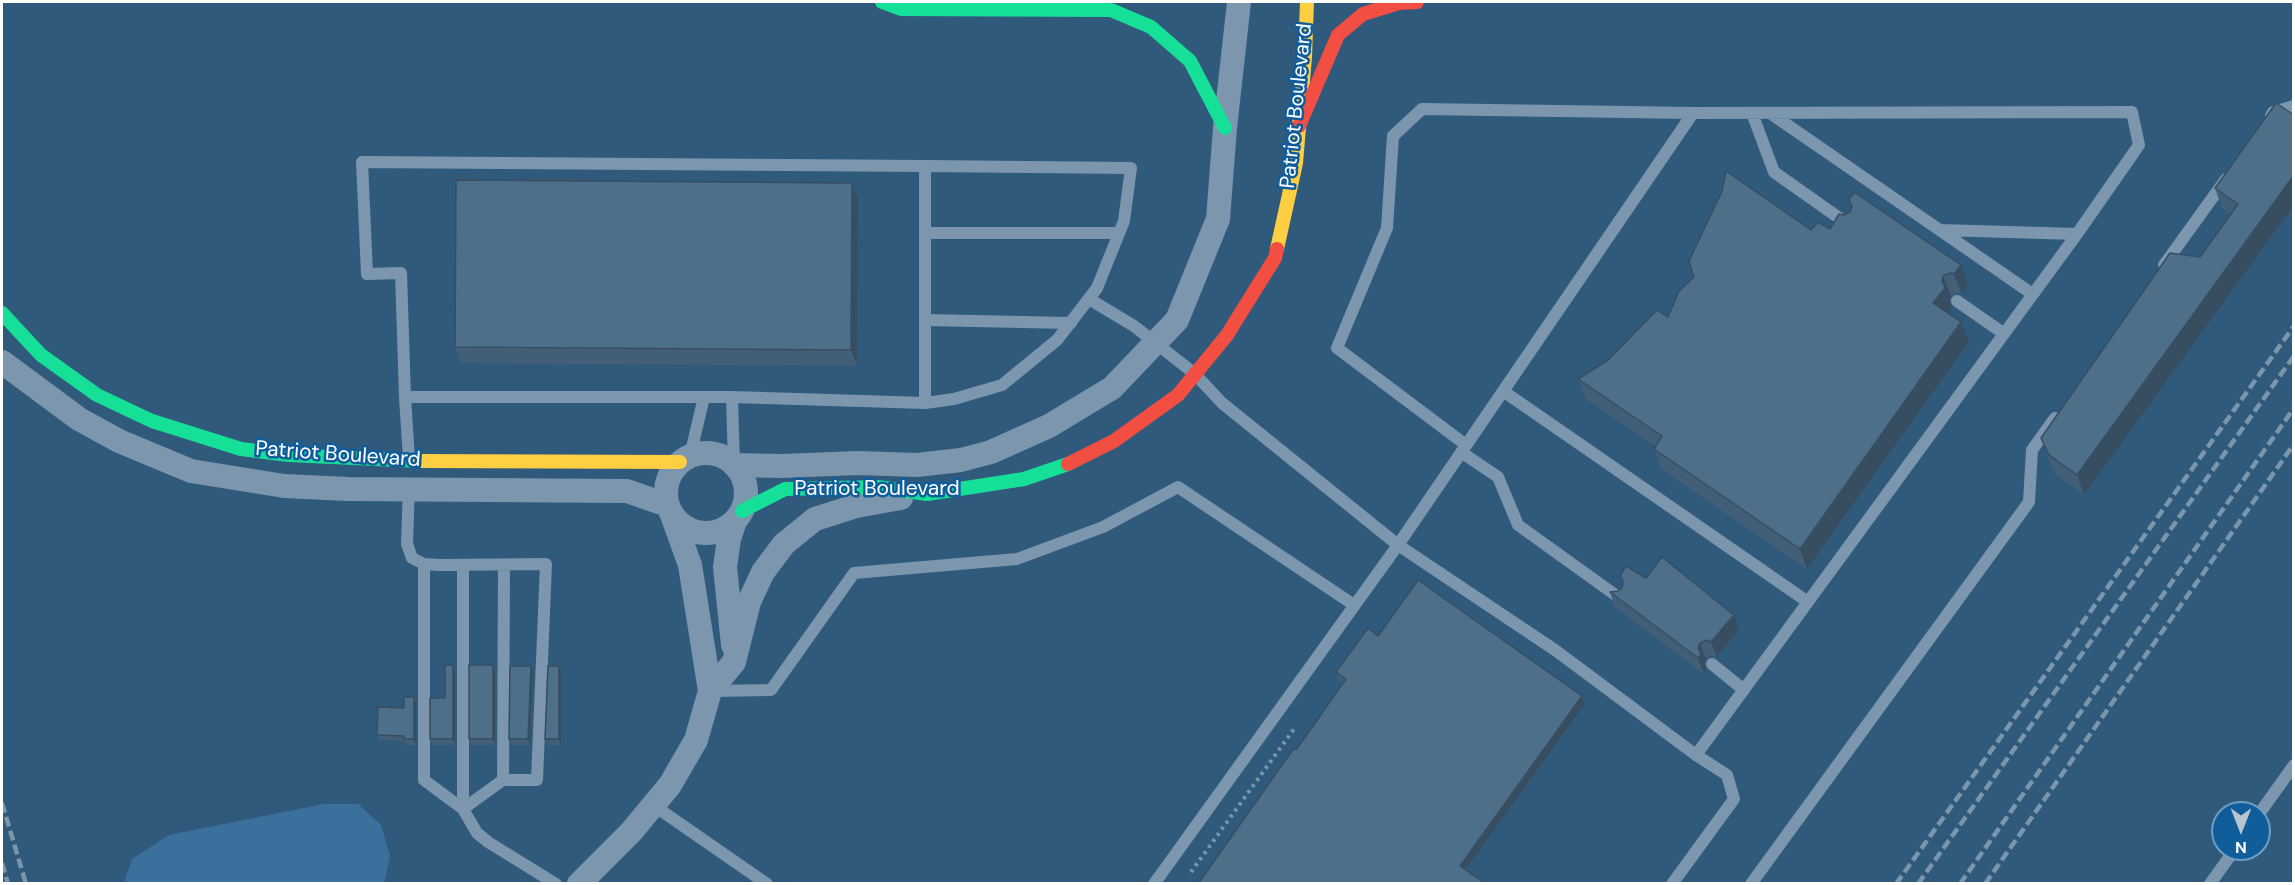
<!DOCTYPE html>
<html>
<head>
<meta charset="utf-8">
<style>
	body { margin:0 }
	#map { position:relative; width:2295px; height:885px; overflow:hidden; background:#305a7c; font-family:"DM Sans",sans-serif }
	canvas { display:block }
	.frame { position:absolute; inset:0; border:3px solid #fff; pointer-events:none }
	.north { position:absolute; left:2211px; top:801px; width:60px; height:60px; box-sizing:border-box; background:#105d9b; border:2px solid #709ec3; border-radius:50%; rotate:180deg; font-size:16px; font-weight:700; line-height:24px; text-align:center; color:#fff }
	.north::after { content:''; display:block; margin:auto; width:21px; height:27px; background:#b7c5d1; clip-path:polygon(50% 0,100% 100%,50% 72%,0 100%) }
</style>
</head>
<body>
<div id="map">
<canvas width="2295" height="885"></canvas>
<div class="frame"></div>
<div class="north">N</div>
</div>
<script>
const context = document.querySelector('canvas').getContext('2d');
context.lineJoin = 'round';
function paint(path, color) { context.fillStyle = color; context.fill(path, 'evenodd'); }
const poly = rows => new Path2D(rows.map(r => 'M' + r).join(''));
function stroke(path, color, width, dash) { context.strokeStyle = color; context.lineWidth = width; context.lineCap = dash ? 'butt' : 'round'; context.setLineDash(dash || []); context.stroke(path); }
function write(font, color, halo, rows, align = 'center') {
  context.font = font + ' "DM Sans",sans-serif'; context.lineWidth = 5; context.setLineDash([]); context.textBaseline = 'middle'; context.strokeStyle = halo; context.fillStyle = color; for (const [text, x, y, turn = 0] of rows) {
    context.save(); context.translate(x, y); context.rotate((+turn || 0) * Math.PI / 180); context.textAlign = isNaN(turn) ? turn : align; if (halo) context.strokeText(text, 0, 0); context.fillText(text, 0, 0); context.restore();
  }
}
paint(poly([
	[324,804,358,804,381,825,390,856,384,883,124,883,132,859,169,835]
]), '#3a709b');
stroke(poly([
	[1191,872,1294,729]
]), '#7b96ad', 4, [3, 4.5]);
stroke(poly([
	[2132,112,2139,145,2077,234,1696,755,1555,650,1398,545,1693,113,2132,112],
	[1752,113,1774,172,1849,225],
	[1770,113,2031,293],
	[2271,116,2273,112,2294,106],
	[362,162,925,166,1131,168,1124,221,1097,288,1057,340,1002,385,954,399,925,403,732,397,405,397,401,273,367,274,362,162],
	[925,166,925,403],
	[1940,230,2077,234],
	[925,233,1119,233],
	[2164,265,2226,179],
	[1089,299,1134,326,1195,374,1222,403,1398,545,1154,884],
	[1957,301,2003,333],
	[925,320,1071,323],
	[1503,391,1808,602],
	[405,397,409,459],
	[732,397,734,465],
	[1466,445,1337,348,1387,228,1393,136,1422,109,1693,113],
	[1461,452,1498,477,1518,525,1621,599],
	[690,456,704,397],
	[409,485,407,544,412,558,424,564,440,565,546,564,537,780,503,780,463,809],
	[424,564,424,780,463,809,477,833,488,842,556,884],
	[463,566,463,809],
	[1712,664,1744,690],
	[711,691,771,690,854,573,1017,559,1103,527,1178,487,1354,605],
	[503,780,504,565],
	[653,805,767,884],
	[2259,814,2294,765],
	[1672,884,1734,799,1727,775,1696,755],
	[1751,884,2029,502,2032,450,2055,418],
	[2210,884,2235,849]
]), '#7b96ad', 12);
stroke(poly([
	[2,362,79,419,119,441,191,471,284,486,348,489,627,491,667,505],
	'666 493a40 40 0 1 1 80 0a40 40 0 1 1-80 0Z',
	[734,465,782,466,858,463,917,465,961,460,991,452,1049,426,1112,388,1177,320,1218,219,1225,128,1239,2],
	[672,515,690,565,710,691],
	[733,645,725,567,729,539,735,521],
	[579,884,631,832,670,785,696,740,710,691,734,662,749,602,763,572,784,544,815,519,856,506,901,498]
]), '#7b96ad', 24);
stroke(poly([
	[882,2,901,9,1111,10,1151,27,1190,61,1225,128],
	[2,313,41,355,97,395,152,421,241,449,289,455,419,461],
	[742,511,785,489,878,487,927,494,1024,479,1068,464]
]), '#16e098', 14);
stroke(poly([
	[1277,249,1296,163,1305,57,1307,2],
	[419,461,680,462]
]), '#ffcf43', 14);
stroke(poly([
	[1299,126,1338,35,1363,14,1399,3,1417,2],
	[1068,464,1114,441,1178,395,1227,335,1275,258,1277,249]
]), '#f24e42', 14);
stroke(poly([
	[2,803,26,884],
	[2,863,8,884],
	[1896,884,2294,326],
	[1918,884,2294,356],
	[1960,884,2294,408],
	[1985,884,2294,444]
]), '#7b96ac', 4.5, [10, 4.5]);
paint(poly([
	[2294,115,2084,495,2056,475,2048,458,2041,438,2200,257,2231,214,2222,208,2215,188],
	[858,199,857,366,461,363,455,347],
	[1849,200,1961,265,1968,285,1962,294,1957,293,1951,296,1949,300,1952,308,1948,313,1969,342,1807,569,1661,469,1654,449,1655,446,1586,399,1578,379,1608,360,1668,317,1811,230,1830,229,1844,215,1850,212,1852,208],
	[1620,576,1739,630,1717,657,1713,656,1706,658,1704,663,1706,670,1704,674,1615,607,1610,592,1618,591,1622,588,1623,585],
	[1378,636,1582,696,1585,704,1466,869,1296,750,1344,683,1339,680,1336,672],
	[455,671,455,745,432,745,430,739],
	[495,671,495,745,471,745,469,739],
	[533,671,530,745,511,745,509,739],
	[561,671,561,745,547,745,545,739],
	[416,703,416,745,406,745,405,741,379,740,377,735,404,708]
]), '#435f77');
paint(poly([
	[2294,175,2294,205,2084,495,2077,475],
	[852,183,858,199,857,366,851,350],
	[1961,265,1968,285,1962,294,1954,274],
	[1943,276,1951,296,1949,300,1952,308,1941,323,1933,303],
	[1961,322,1969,342,1807,569,1800,549],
	[1734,615,1739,630,1717,657,1711,642],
	[1700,643,1706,658,1704,663,1706,670,1704,674,1698,658,1698,648],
	[453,665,455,671,455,745,453,739],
	[493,665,495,671,495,745,493,739],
	[531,666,533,671,530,745,528,739],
	[559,666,561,671,561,745,559,739],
	[1582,696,1585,704,1463,873,1460,866],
	[414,697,416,703,416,745,414,739]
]), '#374e61');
const building = poly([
	[2276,103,2294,115,2294,175,2077,475,2049,455,2041,438,2170,253,2200,257,2238,204,2215,188,2276,103],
	[1726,171,1811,230,1818,222,1830,229,1839,214,1844,215,1850,212,1852,207,1849,200,1854,192,1961,265,1954,274,1950,273,1943,276,1942,281,1945,288,1933,303,1961,322,1800,549,1654,449,1662,436,1578,379,1608,360,1657,310,1668,317,1679,291,1694,277,1689,261,1722,191,1726,171],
	[456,180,852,183,851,350,455,347,456,180],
	[1662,557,1734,615,1711,642,1707,640,1700,643,1698,648,1701,654,1698,658,1610,592,1618,591,1622,588,1623,581,1620,576,1626,566,1646,578,1662,557],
	[1418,580,1582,696,1460,866,1486,884,1198,884,1294,748,1296,750,1346,679,1336,672,1368,628,1378,636,1418,580],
	[445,665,453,665,453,739,430,739,430,698,445,698,445,665],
	[469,665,493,665,493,739,469,739,469,665],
	[510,666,531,666,528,739,509,739,510,666],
	[548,666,559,666,559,739,545,739,548,666],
	[404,697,414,697,414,739,404,739,404,736,377,735,378,707,404,708,404,697]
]);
paint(building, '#4e6f8a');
stroke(building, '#374e61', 1.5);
write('21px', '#fff', '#105d9b', [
	["Patriot Boulevard",1297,106,-84],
	["Patriot Boulevard",338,455,4],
	["Patriot Boulevard",877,489]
]);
</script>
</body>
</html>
